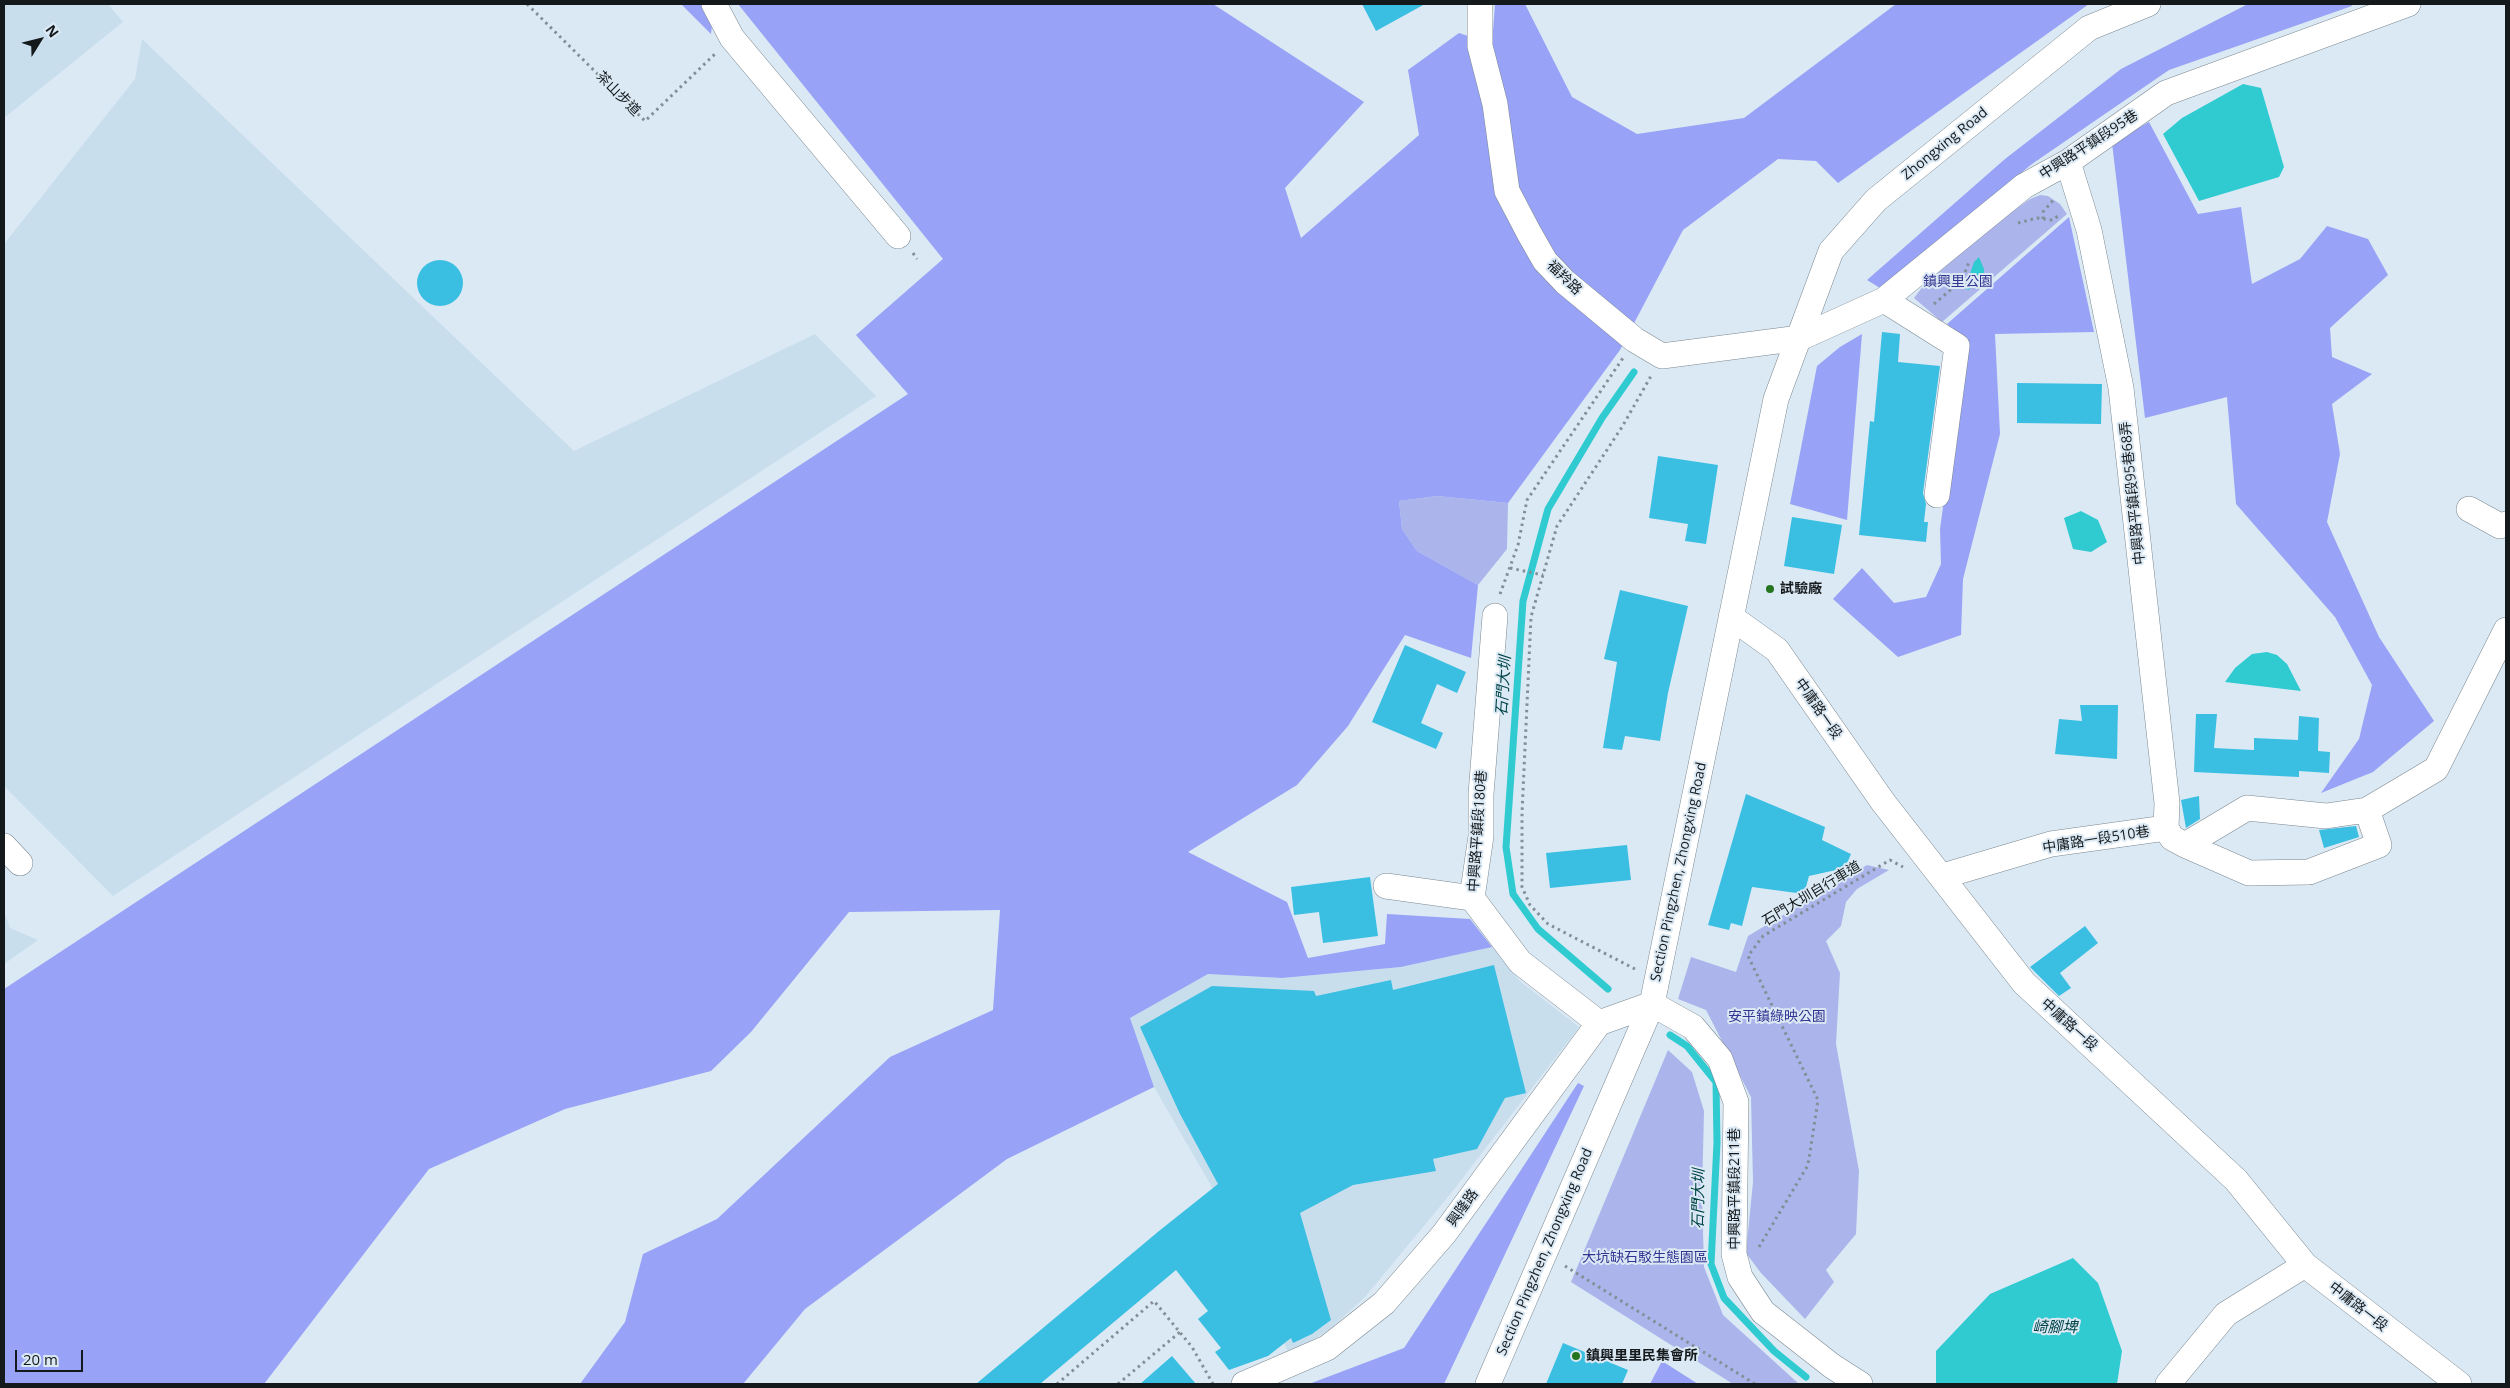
<!DOCTYPE html>
<html>
<head>
<meta charset="utf-8">
<style>
	body { margin:0 }
	#map { position:relative; width:2510px; height:1388px; overflow:hidden; background:#dbe9f4; font-family:"Open Sans",sans-serif }
	canvas { display:block }
	.frame { position:absolute; inset:0; border:5px solid #14191c; pointer-events:none }
	.north { position:absolute; left:15px; top:15px; width:50px; height:50px; -webkit-text-stroke:4px #dbe9f4; paint-order:stroke; rotate:54deg; font-size:14px; font-weight:700; line-height:20px; text-align:center; color:#14191c }
	.north::after { content:''; display:block; margin:auto; width:18px; height:22px; background:#14191c; clip-path:polygon(50% 0,100% 100%,50% 72%,0 100%) }
	.scale { position:absolute; left:15px; top:1350px; width:68px; height:22px; box-sizing:border-box; border:2px solid #14191c; border-top:0; padding-left:6px; font-size:15px; line-height:18px; white-space:nowrap; color:#14191c; -webkit-text-stroke:4px #dbe9f4; paint-order:stroke }
</style>
</head>
<body>
<div id="map">
<canvas width="2510" height="1388"></canvas>
<div class="frame"></div>
<div class="north">N</div>
<div class="scale">20 m</div>
</div>
<script>
const context = document.querySelector('canvas').getContext('2d');
context.lineJoin = 'round';
function paint(path, color) { context.fillStyle = color; context.fill(path, 'evenodd'); }
const poly = rows => new Path2D(rows.map(r => 'M' + r).join(''));
function stroke(path, color, width, dash) { context.strokeStyle = color; context.lineWidth = width; context.lineCap = dash ? 'butt' : 'round'; context.setLineDash(dash || []); context.stroke(path); }
function write(font, color, halo, rows, align = 'center') {
  context.font = font + ' "Open Sans","Noto Sans TC",sans-serif'; context.lineWidth = 4; context.setLineDash([]); context.textBaseline = 'middle'; context.strokeStyle = halo; context.fillStyle = color; for (const [text, x, y, turn = 0] of rows) {
    context.save(); context.translate(x, y); context.rotate((+turn || 0) * Math.PI / 180); context.textAlign = isNaN(turn) ? turn : align; if (halo) context.strokeText(text, 0, 0); context.fillText(text, 0, 0); context.restore();
  }
}
paint(poly([
	[4,4,108,4,123,22,4,118],
	[142,39,574,451,815,334,876,396,113,896,4,786,4,244,135,79],
	[4,911,10,928,38,940,4,964],
	[1492,947,1521,982,1579,1027,1452,1192,1365,1297,1331,1328,1290,1356,1209,1182,1154,1087,1130,1018,1208,974,1282,978,1401,967]
]), '#c9deed');
paint(poly([
	[2040,195,2048,196,2060,204,2067,214,1942,322,1914,298,1924,285,1996,223,2030,199],
	[1437,496,1508,503,1507,549,1478,585,1417,551,1402,529,1399,501],
	[1867,865,1889,870,1857,889,1846,902,1841,926,1826,941,1840,973,1836,1044,1859,1171,1856,1234,1826,1270,1834,1282,1805,1319,1761,1273,1746,1253,1753,1182,1751,1097,1706,1010,1678,999,1691,957,1736,972,1748,936],
	[1668,1050,1692,1072,1704,1111,1702,1194,1704,1267,1723,1315,1799,1384,1733,1384,1571,1282]
]), '#abb4eb');
paint(poly([
	[681,4,705,4,713,17,711,34],
	[738,4,1213,4,1364,102,1285,188,1301,238,1419,135,1408,70,1459,33,1492,44,1495,4,1525,4,1572,97,1637,134,1744,118,1896,4,2089,4,1838,183,1816,161,1778,159,1683,230,1620,350,1508,503,1437,496,1399,501,1402,529,1417,551,1478,585,1471,658,1405,635,1348,726,1297,785,1188,852,1287,902,1308,958,1385,944,1387,914,1470,919,1492,947,1401,967,1282,978,1208,974,1130,1018,1154,1087,1007,1159,805,1309,743,1384,580,1384,625,1322,643,1254,717,1219,890,1057,993,1010,1000,910,849,912,751,1032,711,1071,565,1109,429,1169,264,1384,4,1384,4,989,908,394,856,335,943,259],
	[2248,4,2351,4,2352,6,2169,70,2032,164,1880,288,1867,280,2005,159,2121,69],
	[2149,122,2198,214,2241,207,2252,284,2300,259,2327,226,2368,239,2388,275,2330,328,2332,357,2372,374,2332,404,2340,454,2327,522,2379,637,2434,721,2373,772,2321,793,2359,739,2372,685,2335,617,2236,504,2227,397,2145,418,2112,143],
	[2069,217,2094,332,1995,334,2000,434,1963,579,1961,635,1898,657,1833,599,1862,568,1894,603,1926,597,1941,564,1940,529,1966,342,1947,324],
	[1862,334,1847,520,1790,504,1817,366,1840,347],
	[1578,1083,1584,1086,1444,1384,1309,1384,1404,1348],
	[1662,1361,1698,1384,1650,1384]
]), '#98a2f6');
paint(poly([
	[2243,84,2261,88,2284,167,2279,177,2199,201,2163,134,2182,118],
	[1979,257,1984,269,1984,275,1978,283,1968,290,1965,288,1974,262],
	[2081,511,2098,520,2107,542,2091,552,2073,549,2064,518],
	[2267,652,2277,655,2287,664,2301,691,2225,682,2235,668,2252,654],
	[2073,1258,2098,1283,2122,1351,2117,1384,1936,1384,1936,1351,1990,1294]
]), '#30cad1');
stroke(poly([
	[1608,989,1538,929,1513,894,1506,847,1523,601,1548,509,1602,418,1634,372],
	[1670,1035,1687,1046,1716,1082,1717,1143,1711,1264,1724,1298,1774,1351,1806,1377]
]), '#30cad1', 7);
paint(poly([
	[1362,4,1425,4,1376,31],
	'417 283a23 23 0 1 1 46 0a23 23 0 1 1-46 0Z',
	[1882,332,1900,334,1898,362,1940,366,1923,493,1926,504,1924,522,1928,522,1926,542,1859,535,1870,421,1874,422],
	[2017,383,2102,384,2101,424,2017,423],
	[1658,456,1718,465,1706,544,1685,541,1688,524,1649,518],
	[1792,517,1842,525,1834,574,1784,566],
	[1620,590,1688,606,1668,693,1660,741,1625,736,1622,750,1603,748,1617,662,1604,659],
	[1405,645,1466,672,1457,693,1437,684,1421,723,1443,733,1436,749,1372,722],
	[2080,705,2118,705,2117,759,2055,754,2059,719,2082,721],
	[2196,714,2217,714,2214,748,2254,750,2254,738,2298,740,2299,716,2319,718,2318,751,2330,752,2329,773,2299,771,2299,777,2194,772],
	[1746,794,1825,827,1822,840,1851,854,1845,868,1809,876,1804,894,1752,887,1742,926,1731,923,1729,930,1708,925],
	[2199,796,2200,819,2186,828,2181,800],
	[2356,826,2359,837,2324,848,2319,830],
	[1627,845,1631,880,1550,888,1546,853],
	[1370,877,1378,936,1323,943,1319,912,1294,915,1291,887],
	[2085,926,2098,943,2060,973,2071,988,2059,996,2030,967],
	[1494,965,1526,1093,1505,1098,1477,1149,1433,1159,1436,1171,1353,1185,1300,1213,1331,1320,1312,1334,1293,1343,1291,1338,1268,1356,1229,1370,1215,1352,1221,1348,1198,1319,1208,1311,1176,1270,1040,1384,976,1384,1159,1231,1218,1184,1180,1114,1140,1027,1212,986,1314,991,1316,996,1391,980,1393,990],
	[1563,1343,1628,1370,1622,1384,1546,1384],
	[1172,1356,1196,1384,1140,1384]
]), '#3abfe2');
const minor = poly([
	[714,4,732,38,898,236],
	[1480,4,1480,46,1495,104,1507,191,1529,233,1545,261,1565,282,1635,340,1662,356,1800,338,1884,300,2024,186,2068,162,2166,93,2408,4],
	[2068,162,2089,230,2121,388,2167,803,2166,828],
	[1884,300,1957,346,1937,495],
	[2469,509,2500,526,2506,524],
	[1495,616,1481,794,1481,836,1472,898,1520,962,1599,1023],
	[1731,617,1777,650,1883,802,2024,983,2236,1180,2305,1265,2459,1384],
	[2166,828,2172,838,2185,845,2247,808,2326,816,2367,810,2436,769,2506,630],
	[2185,845,2249,873,2309,872,2379,845,2367,810],
	[4,846,20,863],
	[1943,876,2051,844,2166,828],
	[1386,886,1472,898],
	[1244,1384,1327,1348,1384,1303,1444,1234,1599,1023,1652,1004,1693,1027,1720,1059,1736,1102,1734,1254,1740,1277,1763,1312,1832,1366,1860,1384],
	[1488,1384,1652,1004,1776,399,1831,251,1876,200,2089,28,2148,4],
	[2168,1384,2226,1314,2305,1265]
]);
stroke(minor, '#7b8891', 26);
stroke(poly([
	[527,4,645,121,716,53],
	[2043,219,2043,212,2055,198],
	[2018,223,2037,218,2052,220,2061,214],
	[913,253,917,259],
	[1934,304,1962,280,1969,262],
	[1510,568,1543,575],
	[1500,594,1518,545,1527,500,1623,358],
	[1635,969,1548,924,1530,905,1522,887,1522,813,1531,617,1557,526,1622,427,1651,376],
	[1759,1247,1808,1165,1818,1100,1748,956,1763,936,1890,860,1903,867],
	[1565,1266,1755,1384],
	[1057,1384,1154,1301,1192,1347,1213,1384],
	[1118,1384,1180,1332]
]), '#848e96', 3, [2.5, 4]);
stroke(minor, '#fff', 25);
for (const [x, y, r, color] of [
	[1770,589,5,"#24751d"],
	[1576,1356,5,"#24751d"]
]) { const dot = new Path2D(); dot.arc(x, y, r, 0, 2 * Math.PI); context.fillStyle = color; context.fill(dot); stroke(dot, '#dbe9f4', 2); }
write('14px', '#14191c', '#dbe9f4', [
	["茶山步道",618,94,45],
	["Zhongxing Road",1945,144,-39],
	["中興路平鎮段95巷",2089,145,-33],
	["福羚路",1564,278,44],
	["中興路平鎮段95巷68弄",2133,493,-96],
	["中庸路一段",1818,709,55],
	["中興路平鎮段180巷",1478,831,-86],
	["中庸路一段510巷",2096,840,-9],
	["Section Pingzhen, Zhongxing Road",1679,872,-78],
	["石門大圳自行車道",1812,894,-31],
	["中庸路一段",2069,1025,42],
	["中興路平鎮段211巷",1735,1189,-90],
	["興隆路",1463,1208,-54],
	["Section Pingzhen, Zhongxing Road",1545,1252,-67],
	["中庸路一段",2358,1307,38]
]);
write('14px', '#353392', '#dbe9f4', [
	["鎮興里公園",1958,282],
	["安平鎮綠映公園",1777,1017],
	["大坑缺石駁生態園區",1645,1258]
]);
write('bold 14px', '#14191c', '#dbe9f4', [
	["試驗廠",1780,589],
	["鎮興里里民集會所",1586,1356]
], 'left');
write('italic 15px', '#004447', '#dbe9f4', [
	["石門大圳",1504,686,-86],
	["石門大圳",1699,1199,-89],
	["崎腳埤",2055,1328]
]);
</script>
</body>
</html>
